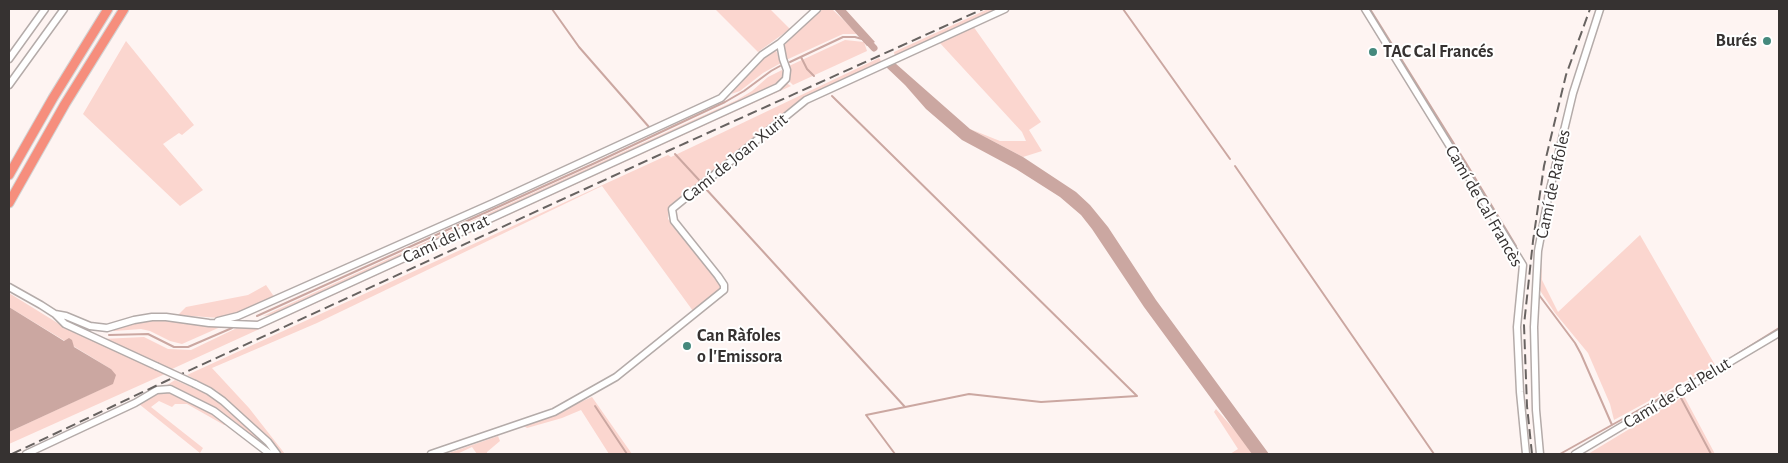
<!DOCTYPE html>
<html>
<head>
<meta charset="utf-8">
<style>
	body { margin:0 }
	#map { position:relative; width:1788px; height:463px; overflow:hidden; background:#fef4f2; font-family:"Alegreya Sans",sans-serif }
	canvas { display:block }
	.frame { position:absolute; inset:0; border:10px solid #363231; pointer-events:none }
</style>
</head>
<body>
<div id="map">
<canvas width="1788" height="463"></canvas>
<div class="frame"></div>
</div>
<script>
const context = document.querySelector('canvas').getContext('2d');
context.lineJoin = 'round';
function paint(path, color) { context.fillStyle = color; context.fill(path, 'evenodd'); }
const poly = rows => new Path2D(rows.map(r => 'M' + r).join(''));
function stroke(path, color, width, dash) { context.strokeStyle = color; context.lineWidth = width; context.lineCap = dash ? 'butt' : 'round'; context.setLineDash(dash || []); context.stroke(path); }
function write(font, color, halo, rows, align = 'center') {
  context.font = font + ' "Alegreya Sans",sans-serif'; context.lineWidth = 4; context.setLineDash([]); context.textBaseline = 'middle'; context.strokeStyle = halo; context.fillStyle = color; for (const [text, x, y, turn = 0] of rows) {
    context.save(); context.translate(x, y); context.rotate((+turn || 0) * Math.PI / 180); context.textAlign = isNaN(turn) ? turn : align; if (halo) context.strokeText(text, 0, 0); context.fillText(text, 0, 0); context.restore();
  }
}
paint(poly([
	[715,9,770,9,790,29,758,52],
	[823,9,832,9,858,34,843,34,786,60,784,43],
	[988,9,1000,9,895,57,894,52],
	[973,26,1041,122,1029,130,1042,151,1023,157,970,129,1000,141,1026,141,1022,132,939,42],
	[845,40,864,42,867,51,793,85,788,80,789,66],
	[126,41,194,125,182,135,179,133,163,144,203,190,180,206,83,114],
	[776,50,781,63,763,73,740,91,731,94,763,58],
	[879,58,882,62,803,100,669,208,668,219,676,227,721,284,718,294,693,311,602,186,317,323,212,368,249,408,285,454,281,454,253,424,217,391,187,375,668,155,671,157],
	[782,70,788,84,791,86,172,369,102,339,144,337,168,349,191,350,241,326,257,327,276,314,263,316,737,100,752,91,768,77],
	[1640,235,1715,365,1614,420,1610,404,1588,353,1555,313,1539,289,1541,257,1542,280,1558,312],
	[266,285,275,298,237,315,219,318,178,315,186,307,248,295],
	[9,293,64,327,165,374,9,444,9,432,112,384,111,369,9,307],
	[163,318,225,325,182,344,170,341,150,331,141,329,114,331,111,329,140,321],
	[175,380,205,393,224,405,264,444,263,445,234,421,167,385],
	[164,391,201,406,231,425,224,425,187,404,175,404,172,407,159,401,151,407,203,448,200,453,139,404],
	[1684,396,1715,454,1588,454],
	[592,397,632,454,609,454,581,410,562,418,527,428,524,426],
	[1216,409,1246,443,1252,454,1230,454,1238,449,1214,412],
	[498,436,500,441,487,452,487,454,477,454,472,447,457,454,446,454]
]), '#fbd6cf');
paint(poly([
	[834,9,845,9,875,42,867,46],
	[895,63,970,129,1023,157,1076,192,1090,205,1108,227,1156,300,1269,454,1252,454,1144,307,1092,229,1081,215,1060,197,1016,169,962,140,926,109,905,85,885,66],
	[9,307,64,341,69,338,72,340,74,347,111,369,116,375,113,384,9,432]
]), '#cba7a1');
stroke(poly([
	[552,9,579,47,649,127],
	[1123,9,1230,159],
	[1370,9,1466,163,1516,246],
	[801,57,807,69,814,76],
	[790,62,843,37,855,37,862,39],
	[832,96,1137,396,1041,402,969,394,866,415,895,454],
	[675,154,699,180],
	[1235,166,1434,454],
	[706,189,905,407],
	[1539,295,1575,343,1581,354,1612,425],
	[257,316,595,163,725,102,744,91,771,71,780,66],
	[109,335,148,334,174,347,188,347,232,328],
	[1734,356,1779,328],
	[1681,398,1711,454],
	[595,406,627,454],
	[1560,454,1730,359]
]), '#cba7a1', 2);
stroke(poly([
	[864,37,874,48]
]), '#cba7a1', 7);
const minor = poly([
	[1365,9,1523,265,1517,327,1520,392,1526,454],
	[9,59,45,9],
	[9,85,64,9],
	[9,287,41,305,55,314,65,324,156,366],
	[55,314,66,316,90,326,107,328,134,320,152,317,166,317,209,323,258,325,778,87,786,79,787,70,783,59,780,43],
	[218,321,238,316,493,203,721,98,762,55,780,43,817,9],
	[195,384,209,391,223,401,268,442,277,454],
	[26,454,135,403,157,390,170,389,214,411,270,454],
	[431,454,554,412,616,377,724,290,724,285,718,276,674,221,672,209,806,100,1005,9],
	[1540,454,1536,410,1534,327,1538,251,1549,193,1573,93,1600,9],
	[1575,454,1779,333]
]);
const highway = poly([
	[9,175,53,98,108,9],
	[9,203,65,104,124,9]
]);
stroke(minor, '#b4aba9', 9);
stroke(highway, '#d3d2d2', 11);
stroke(minor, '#fff', 6);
stroke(highway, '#f68e7d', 9);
stroke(poly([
	[12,454,164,382,670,150,983,9],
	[1532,454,1527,406,1524,325,1533,241,1544,166,1566,75,1590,9]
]), '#686361', 2, [10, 5]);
const minorBridge = poly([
	[156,366,195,384]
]);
stroke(minorBridge, '#b4aba9', 9, []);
stroke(minorBridge, '#fff', 6);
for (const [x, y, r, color] of [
	[1767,41,5,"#45897d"],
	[1373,52,5,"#45897d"],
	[687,346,5,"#45897d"]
]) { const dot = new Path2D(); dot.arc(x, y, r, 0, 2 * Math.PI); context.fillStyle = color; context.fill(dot); stroke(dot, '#fff', 2); }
write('bold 18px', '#363231', '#fff', [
	["Burés",1757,41,"right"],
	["TAC Cal Francés",1383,52],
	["Can Ràfoles",697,336],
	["o l'Emissora",697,357]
], 'left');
write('18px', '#363231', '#fff', [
	["Camí de Joan Xurit",735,158,-39],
	["Camí de Rafoles",1553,184,-78],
	["Camí de Cal Francès",1484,206,60],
	["Camí del Prat",446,239,-25],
	["Camí de Cal Pelut",1677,393,-31]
]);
</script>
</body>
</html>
